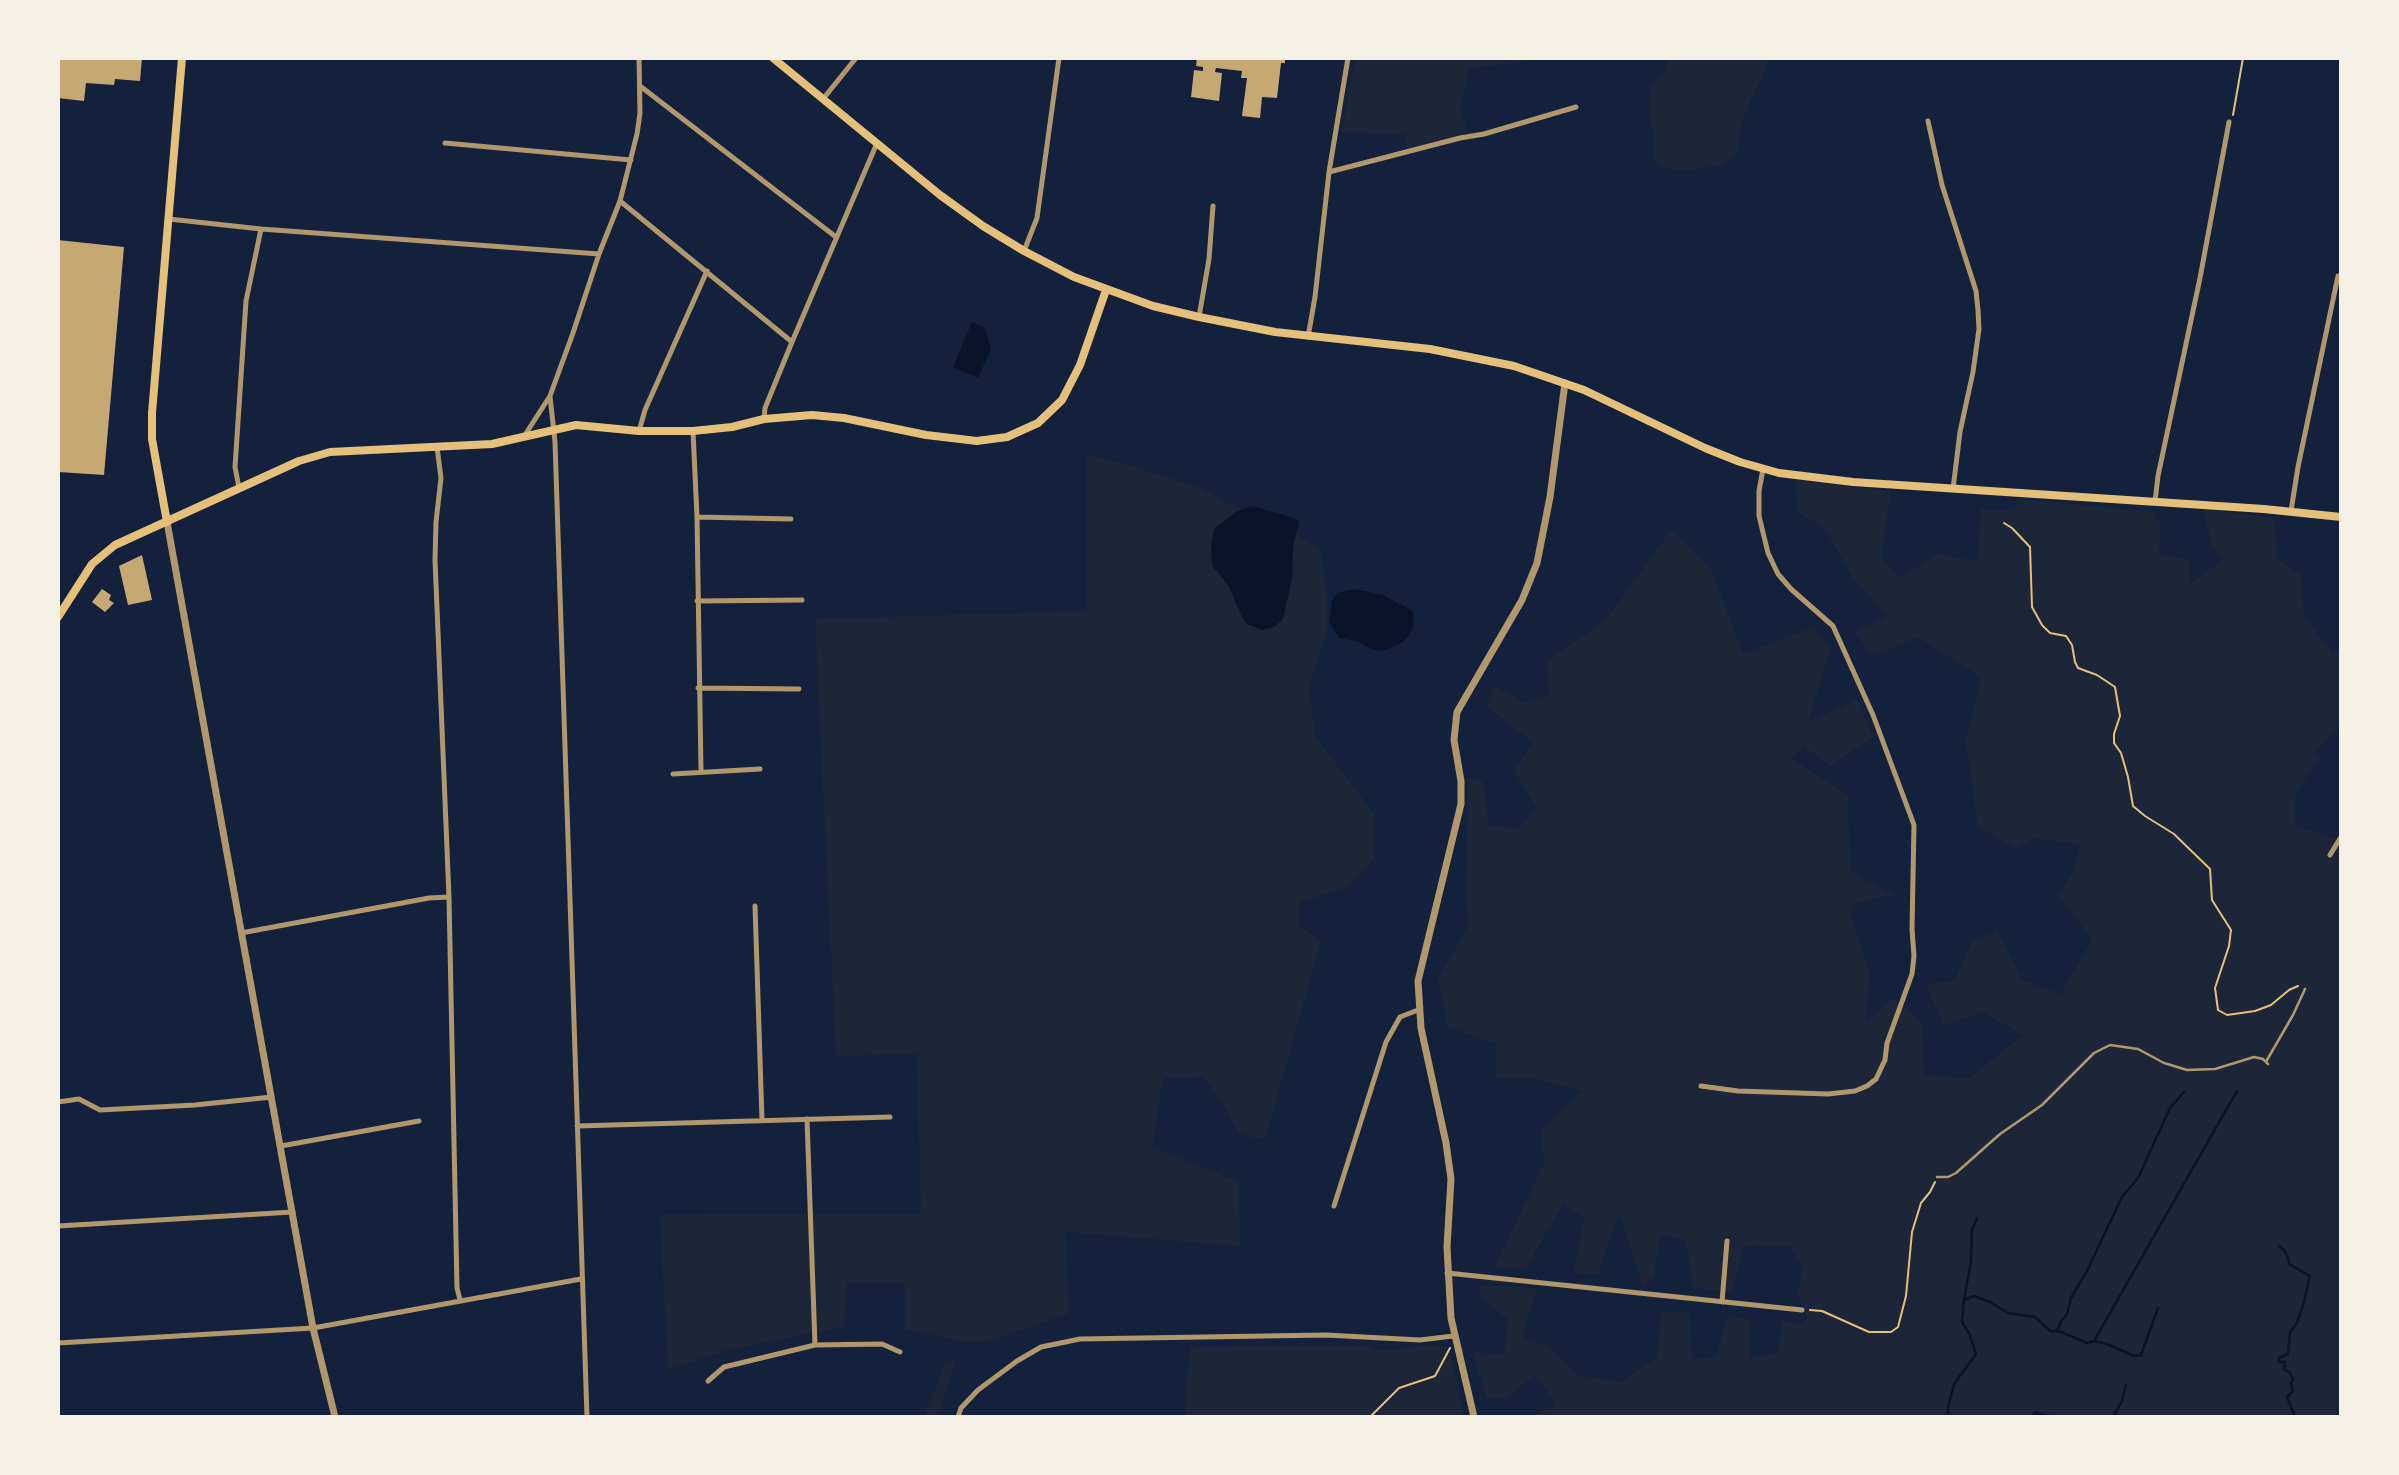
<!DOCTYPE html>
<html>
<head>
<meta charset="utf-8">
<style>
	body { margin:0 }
	#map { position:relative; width:2399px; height:1475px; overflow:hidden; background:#14213d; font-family:"PT Sans Narrow",sans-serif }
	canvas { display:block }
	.frame { position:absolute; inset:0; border:60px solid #f6f1e7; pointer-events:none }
</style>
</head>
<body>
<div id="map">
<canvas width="2399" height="1475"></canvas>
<div class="frame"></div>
</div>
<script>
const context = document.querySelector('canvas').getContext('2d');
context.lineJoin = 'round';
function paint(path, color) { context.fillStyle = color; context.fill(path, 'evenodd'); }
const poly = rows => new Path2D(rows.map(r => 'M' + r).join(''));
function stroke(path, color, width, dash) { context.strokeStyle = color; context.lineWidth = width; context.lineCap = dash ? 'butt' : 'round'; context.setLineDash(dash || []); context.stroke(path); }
paint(poly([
	[1355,58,1553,58,1469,68,1460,109,1468,133,1407,148,1406,135,1342,132],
	[1669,58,1771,58,1741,122,1738,152,1725,164,1694,170,1674,170,1658,165,1654,160,1654,134,1649,117,1650,87,1665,72],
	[1087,455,1135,467,1200,488,1231,505,1276,522,1320,549,1327,595,1327,632,1309,687,1315,736,1374,814,1374,859,1347,887,1299,903,1299,926,1321,941,1265,1140,1239,1134,1224,1105,1204,1077,1163,1078,1152,1147,1239,1182,1240,1246,1065,1232,1069,1313,991,1341,959,1341,905,1329,905,1283,847,1283,844,1327,727,1350,668,1370,660,1215,921,1213,917,1054,836,1056,815,619,1087,611],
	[1796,480,1891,491,1881,556,1899,578,1939,554,1975,561,1978,559,1981,509,2015,511,2017,499,2156,512,2154,520,2161,521,2159,555,2189,559,2190,584,2224,559,2213,548,2203,509,2274,518,2277,559,2301,575,2304,616,2333,654,2341,647,2341,723,2313,756,2321,757,2313,766,2295,796,2295,825,2341,841,2341,1417,1531,1417,1556,1404,1535,1375,1506,1399,1487,1398,1472,1352,1504,1354,1508,1319,1483,1299,1477,1285,1537,1288,1522,1338,1547,1345,1577,1375,1620,1382,1657,1357,1661,1312,1689,1311,1692,1359,1716,1358,1727,1316,1751,1320,1750,1358,1778,1352,1782,1322,1804,1324,1807,1318,1797,1294,1803,1267,1789,1246,1745,1245,1731,1293,1693,1288,1686,1241,1660,1234,1654,1277,1643,1287,1619,1212,1598,1274,1574,1273,1584,1218,1563,1204,1526,1268,1495,1267,1544,1163,1541,1132,1581,1091,1535,1079,1496,1078,1496,1044,1448,1027,1438,979,1469,924,1466,898,1468,777,1483,782,1489,825,1518,829,1536,808,1514,771,1533,743,1486,705,1495,686,1525,703,1549,696,1547,661,1606,620,1671,530,1712,571,1743,654,1812,628,1831,648,1808,722,1857,700,1873,737,1830,766,1804,746,1790,758,1848,795,1850,871,1894,894,1848,906,1870,974,1865,1023,1894,998,1922,1022,1924,1075,1970,1078,2023,1035,1982,1012,1944,1026,1926,985,1955,980,1972,942,1997,931,2023,980,2060,994,2092,940,2059,895,2072,872,2081,845,2034,838,2016,848,1978,827,1966,741,1981,677,1918,637,1872,656,1854,631,1888,616,1853,578,1824,527,1797,512],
	[1439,1345,1446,1348,1450,1354,1464,1417,1186,1417,1185,1388,1191,1347,1350,1346,1373,1347,1374,1351],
	[946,1363,955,1363,938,1417,923,1417]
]), '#1d2539');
paint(poly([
	[972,322,985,328,991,349,978,378,953,367],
	[1253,506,1294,518,1299,522,1293,547,1292,579,1283,619,1276,626,1262,630,1247,624,1241,615,1229,587,1212,565,1211,545,1214,529,1237,511],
	[1354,589,1383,595,1413,611,1414,625,1408,637,1400,644,1384,651,1371,649,1356,641,1339,638,1329,622,1332,601,1337,593]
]), '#0b132b');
stroke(poly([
	[2279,1246,2284,1250,2288,1258,2289,1264,2310,1276,2303,1306,2296,1325,2290,1332,2288,1354,2279,1358,2279,1362,2285,1362,2284,1369,2290,1373,2293,1379,2291,1384,2293,1391,2287,1397,2295,1417],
	[1964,1300,1971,1261,1972,1230,1977,1218],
	[2059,1331,2087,1343,2094,1341,2237,1091],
	[2094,1341,2107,1344,2134,1356,2141,1355,2158,1308],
	[1948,1417,1948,1408,1954,1384,1976,1354,1970,1335,1962,1322,1964,1300,1974,1296,1990,1302,2008,1313,2035,1317,2050,1331,2057,1331,2061,1321,2067,1314,2071,1298,2087,1271,2122,1197,2138,1178,2170,1108,2184,1092],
	[2032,1417,2035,1413,2054,1417],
	[2113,1417,2122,1401,2126,1385]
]), '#0b132b', 2.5);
paint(poly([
	[58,58,142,58,140,81,115,79,114,85,86,83,84,101,58,98],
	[1197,58,1285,58,1285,63,1281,63,1277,98,1262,97,1260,118,1242,116,1247,78,1241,78,1242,71,1216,68,1215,72,1222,73,1219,101,1191,97,1194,70,1203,71,1203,67,1196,66],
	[58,240,124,247,104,475,58,472],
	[142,555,152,600,128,605,119,566],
	[102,589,111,595,109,600,114,603,105,612,92,602]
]), '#c6a872');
stroke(poly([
	[2233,115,2243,58],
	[2004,523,2012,528,2030,547,2032,607,2042,625,2050,633,2066,636,2072,645,2075,662,2078,668,2097,675,2115,687,2120,716,2114,734,2114,743,2121,753,2128,777,2133,806,2145,816,2174,834,2210,869,2212,900,2231,930,2229,946,2215,988,2218,1010,2227,1015,2255,1011,2271,1005,2289,990,2298,986],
	[1810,1310,1822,1311,1869,1332,1891,1332,1898,1327,1906,1296,1912,1232,1921,1203,1930,1192,1935,1182],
	[1370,1417,1399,1388,1435,1376,1450,1348]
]), '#e5c07b', 2);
stroke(poly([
	[2267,1060,2293,1015,2305,989],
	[1937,1177,1948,1177,1956,1173,2000,1134,2042,1105,2094,1053,2110,1045,2138,1049,2164,1063,2187,1070,2215,1069,2254,1057,2263,1059,2268,1064]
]), '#b1986c', 2.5);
stroke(poly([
	[640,86,836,237],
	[823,99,856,58],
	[1928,121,1942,185,1976,291,1978,310,1979,329,1973,372,1960,432,1953,489],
	[445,143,631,160],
	[1329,172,1460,138,1484,134,1576,107],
	[620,201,792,342],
	[169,219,261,229,599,254],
	[1024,251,1037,218,1059,58],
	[1199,317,1209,259,1213,206],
	[1308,337,1315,297,1329,172,1348,58],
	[550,396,555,442,587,1417],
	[764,419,765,408,792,342,877,143],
	[639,431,645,410,707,271],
	[693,431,697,517,701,771],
	[523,438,550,396,573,333,599,254,620,201,637,134,640,113,639,58],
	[437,447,441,478,436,522,435,560,449,897,457,1288,460,1300],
	[239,488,235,467,246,301,261,229],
	[2155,502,2158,476,2200,278,2229,122],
	[2291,511,2298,467,2338,276,2341,276],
	[697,517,791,519],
	[697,601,802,600],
	[698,688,799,689],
	[673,774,760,769],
	[2330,855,2341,837],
	[755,906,762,1120],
	[241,933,429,898,449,897],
	[1701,1086,1738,1091,1828,1094,1855,1091,1867,1086,1876,1079,1885,1060,1887,1043,1912,974,1914,956,1912,929,1914,825,1873,715,1833,626,1791,589,1778,574,1768,553,1759,516,1759,491,1763,469],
	[58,1102,79,1099,100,1110,195,1105,272,1097],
	[807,1119,815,1345],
	[577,1126,890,1117],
	[281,1146,419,1121],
	[1334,1206,1386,1042,1400,1017,1418,1010],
	[58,1226,293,1212],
	[1447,1273,1802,1310],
	[1722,1302,1727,1241],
	[58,1343,313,1328,581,1279],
	[708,1381,724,1367,815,1345,882,1344,900,1352],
	[958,1417,961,1408,978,1390,1017,1361,1041,1347,1080,1339,1326,1335,1420,1340,1453,1336]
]), '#b1986c', 5);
stroke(poly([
	[167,522,313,1328,335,1417],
	[1474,1417,1451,1318,1447,1247,1451,1179,1446,1143,1421,1028,1418,981,1461,804,1461,781,1454,740,1457,712,1522,600,1537,563,1550,497,1565,383]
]), '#b1986c', 7);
stroke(poly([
	[773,58,940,195,983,226,1024,251,1074,277,1153,306,1199,317,1275,332,1430,349,1514,366,1584,390,1705,448,1740,462,1779,473,1853,482,2264,509,2341,517],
	[167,522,152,439,152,413,182,58],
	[58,617,92,564,115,545,299,461,330,452,492,444,576,425,639,431,693,431,732,427,764,419,812,415,844,418,926,435,977,441,1007,437,1038,423,1062,400,1080,365,1106,290]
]), '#e5c07b', 8);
</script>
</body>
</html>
